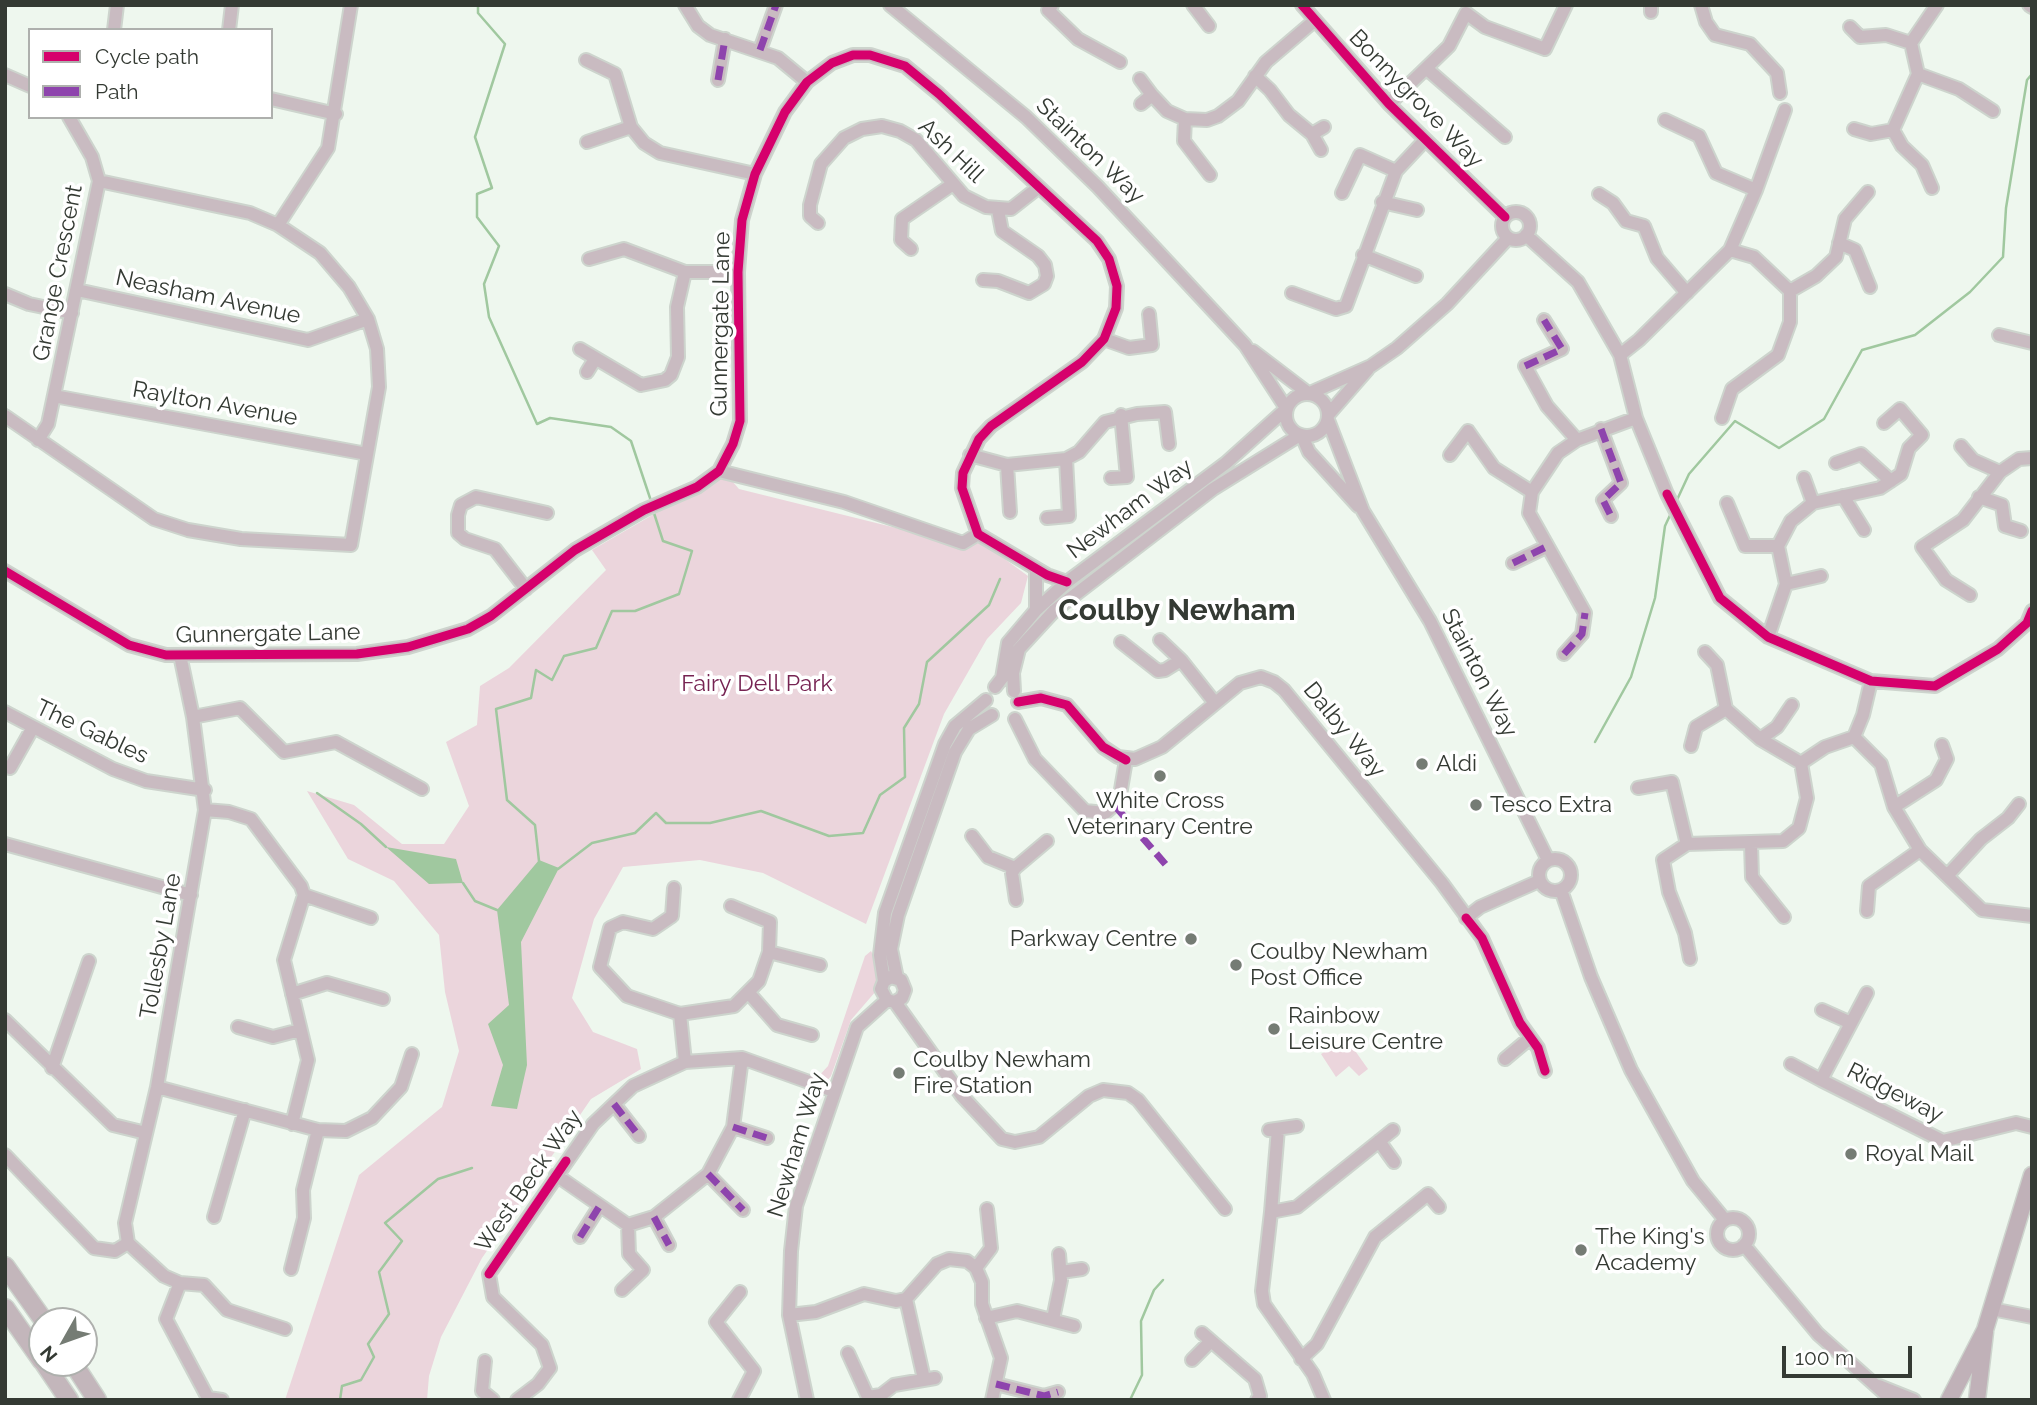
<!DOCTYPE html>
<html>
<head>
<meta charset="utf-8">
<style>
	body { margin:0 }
	#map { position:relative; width:2037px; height:1405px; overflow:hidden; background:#eef7ee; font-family:Raleway,sans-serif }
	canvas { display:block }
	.frame { position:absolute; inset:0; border:7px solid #343a33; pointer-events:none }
	.legend { position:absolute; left:28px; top:28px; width:245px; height:91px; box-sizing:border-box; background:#fff; border:2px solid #aeb0ad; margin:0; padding:9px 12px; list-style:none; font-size:21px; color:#343a33 }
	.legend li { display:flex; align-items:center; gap:14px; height:35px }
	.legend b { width:35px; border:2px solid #aeb0ad }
	.north { position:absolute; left:28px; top:1307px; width:70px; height:70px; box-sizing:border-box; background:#fff; border:2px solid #aeb0ad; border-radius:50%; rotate:230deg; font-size:19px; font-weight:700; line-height:28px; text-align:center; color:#343a33 }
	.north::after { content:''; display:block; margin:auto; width:24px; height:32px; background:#757c74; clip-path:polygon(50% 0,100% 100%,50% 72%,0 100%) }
	.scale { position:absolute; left:1782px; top:1346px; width:130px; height:32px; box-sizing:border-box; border:4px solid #343a33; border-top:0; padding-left:9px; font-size:21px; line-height:24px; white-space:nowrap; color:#343a33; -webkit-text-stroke:5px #fff; paint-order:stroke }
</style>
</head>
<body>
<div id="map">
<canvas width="2037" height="1405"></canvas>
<div class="frame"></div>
<ul class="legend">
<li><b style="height:9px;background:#d6006c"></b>Cycle path</li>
<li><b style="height:9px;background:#8e44ad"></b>Path</li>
</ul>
<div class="north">N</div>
<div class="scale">100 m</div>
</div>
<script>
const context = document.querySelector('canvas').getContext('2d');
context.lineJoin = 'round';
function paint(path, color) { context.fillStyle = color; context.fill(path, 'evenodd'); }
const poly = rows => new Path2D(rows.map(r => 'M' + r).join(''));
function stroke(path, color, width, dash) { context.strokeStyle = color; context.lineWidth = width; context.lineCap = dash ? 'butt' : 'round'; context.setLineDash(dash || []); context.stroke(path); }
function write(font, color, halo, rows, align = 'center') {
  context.font = font + ' Raleway,sans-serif'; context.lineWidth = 7; context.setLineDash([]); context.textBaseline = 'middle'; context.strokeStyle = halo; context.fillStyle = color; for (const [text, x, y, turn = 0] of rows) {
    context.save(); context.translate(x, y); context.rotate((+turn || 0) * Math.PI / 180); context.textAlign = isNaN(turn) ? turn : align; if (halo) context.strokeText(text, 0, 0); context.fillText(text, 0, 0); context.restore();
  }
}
paint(poly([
	[725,473,739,489,965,545,976,538,1028,576,1021,603,987,639,944,714,866,924,763,873,700,860,623,867,594,919,572,998,593,1032,637,1049,641,1069,591,1099,482,1258,441,1337,429,1376,427,1400,285,1400,359,1175,442,1107,459,1051,445,992,439,935,394,881,348,859,307,791,354,805,402,844,444,844,469,806,446,742,477,725,480,686,509,668,606,570,592,550],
	[871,951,881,970,876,991,851,1020,831,1076,826,1082,816,1079,828,1066,865,956],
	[1346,1038,1368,1069,1359,1076,1349,1066,1336,1077,1321,1054]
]), '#ebd5dc');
paint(poly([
	[386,847,456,859,463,883,429,884],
	[539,860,559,868,521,942,527,1065,517,1109,491,1106,503,1065,488,1024,509,1005,497,910]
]), '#a0c89f');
stroke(poly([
	[478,5,478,13,505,44,475,137,492,188,477,194,477,217,499,246,484,284,489,317,537,424,550,418,611,427,631,441,652,504],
	[1676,502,1689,474,1735,421,1779,448,1824,419,1862,350,1915,335,1970,292,2003,257,2006,208,2027,80,2032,74],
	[1595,742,1631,677,1655,598,1665,526,1672,511],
	[317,793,361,824,386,847],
	[539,861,535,825,507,800,496,709,531,698,536,670,552,680,564,656,596,648,612,611,635,611,679,594,692,551,663,541,653,510],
	[558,869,592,843,635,833,656,813,666,823,710,823,761,811,829,836,863,833,880,795,905,777,904,728,919,704,927,662,989,605,1000,579],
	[463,883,475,901,497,910],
	[340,1400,342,1386,361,1380,374,1357,368,1344,389,1314,379,1272,402,1241,385,1223,438,1179,472,1168],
	[1130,1400,1142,1375,1141,1321,1154,1290,1163,1280]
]), '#a0c89f', 2.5);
const minor = poly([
	[685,5,698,26,710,35,778,58,807,82],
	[890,5,1026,117,1098,187,1245,345,1286,408],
	[1052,5,1048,10,1078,39,1120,62],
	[1193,5,1209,26],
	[1302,5,1389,104,1505,217],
	[1701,5,1706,22,1715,35,1750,44,1777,73,1780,93],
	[2029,5,2032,7],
	[1651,12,1651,5],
	[1850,27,1860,37,1886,35,1911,43],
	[114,30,117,5],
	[229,30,232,5],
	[760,50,776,5],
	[586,60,615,74,631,127,644,143,660,153,755,174],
	[1427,69,1505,137],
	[1918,74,1959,89,1993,111],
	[5,75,30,86],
	[1255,76,1270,90,1289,115,1312,134,1324,127],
	[1140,79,1152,95],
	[718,80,725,39],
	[271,99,336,114],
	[1141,104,1152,95,1167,111,1185,119,1207,120,1218,116,1238,101,1266,62,1314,21],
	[1389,104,1449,46,1466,13,1485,27,1545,49,1566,5],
	[1185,119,1184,141,1210,175],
	[1665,120,1699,136,1716,173,1756,190],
	[1854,129,1871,134,1893,130],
	[1312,134,1321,150],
	[587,142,631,127],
	[1932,188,1922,165,1902,146,1893,130,1918,74,1911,43,1937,5],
	[1342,193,1360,155,1396,171],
	[1599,194,1613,203,1626,221,1644,226,1657,258,1687,293],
	[1382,202,1417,210],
	'1502 226a14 14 0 1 1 28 0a14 14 0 1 1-28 0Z',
	[818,223,810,216,810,205,821,164,844,138,862,129,882,126,900,131,916,140,964,196,986,207,1011,209,1039,187],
	[278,225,328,148,351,5],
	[1526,235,1578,282,1620,355,1636,418,1667,494,1720,598,1768,637,1871,681,1935,686,1998,649,2027,623,2032,611],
	[1839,243,1855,250,1870,287],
	[911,249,901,240,902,219,953,184],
	[1363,255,1416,276],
	[589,259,624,249,685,272],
	[983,280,998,281,1029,293,1044,284,1047,276,1045,265,1038,256,1002,231,998,210],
	[77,290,308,340,368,319],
	[1790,291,1816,276,1836,257,1845,219,1868,192],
	[1292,293,1336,309,1346,306,1396,171,1425,140],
	[5,294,29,304,72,313],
	[1544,320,1562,349,1525,366,1547,406,1577,440],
	[1999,335,2032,343],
	[1104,339,1129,348,1152,345,1149,314],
	[580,349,641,385,665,380,671,375,678,357,677,307,685,272,738,272],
	[1253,351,1308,393],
	[1620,355,1639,340,1730,250,1756,190,1785,110],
	[587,372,595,359],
	[1310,393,1371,366,1397,348,1447,304,1508,238],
	'1286 415a21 21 0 1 1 42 0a21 21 0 1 1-42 0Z',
	[54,396,367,454],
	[1328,415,1368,369],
	[5,416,154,519,188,530,241,539,351,545,379,387,377,349,368,319,349,287,320,253,278,225,250,213,99,181],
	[1722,418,1732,389,1778,355,1790,322,1790,291,1754,257,1730,250],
	[1328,420,1363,511,1430,621,1548,860],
	[1601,429,1621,483,1603,500,1611,516],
	[1302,436,1309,452,1358,506],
	[38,440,48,424,99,181,92,157,69,117],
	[1961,446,1973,460,2000,472],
	[970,455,1007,465,1066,459,1079,452,1105,422,1137,414,1165,412,1169,444],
	[1450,455,1468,431,1494,468,1532,492],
	[1836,463,1861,454,1891,481],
	[1007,465,1010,512],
	[719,471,844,502,963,543,978,534],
	[1111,478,1127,477,1121,415],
	[1804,478,1813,503],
	[1843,496,1864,530],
	[1979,497,2002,505,2005,526,2021,531],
	[1727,503,1745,546,1778,546],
	[1047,518,1069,516,1066,459],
	[1513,563,1546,547],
	[1036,569,1036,610],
	[5,571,129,645,166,655,357,654,408,647,468,629,491,616,575,550,644,510,697,487,719,471,733,444,740,421,738,272,742,220,755,174,785,112,807,82,832,63,853,55,870,55,905,66,939,94,1097,241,1109,259,1117,286,1116,308,1104,339,1082,362,991,426,979,439,963,473,962,488,978,534,1047,575,1067,582],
	[1786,584,1821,576],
	[526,589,495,549,465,539,458,533,458,515,461,505,476,497,547,513],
	[1970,595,1946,580,1922,547,1963,520,2000,472,2019,459,2032,458],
	[1768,637,1786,584,1778,546,1791,521,1813,503,1880,488,1901,474,1909,448,1922,435,1900,409,1884,423],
	[1160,640,1181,660,1215,703],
	[1121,642,1158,671,1165,670,1181,660],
	[1705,652,1717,665,1726,709,1760,739,1801,763],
	[1564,654,1582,634,1585,613,1529,513,1532,492,1558,453,1577,440,1636,418],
	[995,687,1002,678,1008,643,1036,610,1067,582,1226,463,1286,409],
	[1014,691,1013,673,1019,649,1054,611,1213,489,1300,435],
	[1018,702,1041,698,1067,705,1103,747,1118,757,1135,759,1162,747,1240,683,1261,677,1274,682,1284,690,1442,883,1482,938,1520,1023,1538,1048,1545,1071],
	[5,712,113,769,146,781,205,790],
	[193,717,240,708,284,752,336,742,422,789],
	[1015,719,1035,759,1085,811,1105,813,1119,801,1126,760],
	[1854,737,1881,764,1894,807,1920,850,1982,910,2032,916],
	[1760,739,1777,727,1792,705],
	[1691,746,1696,727,1726,709],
	[10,768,32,729],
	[1638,788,1672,782,1687,844],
	[1894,807,1936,780,1947,759,1942,745],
	[205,810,229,812,251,819,301,886,304,895,284,960,308,1060,292,1124],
	[972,836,988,857,1015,868],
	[1751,843,1752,877,1784,917],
	[5,844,191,895],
	'1539 875a16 16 0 1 1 32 0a16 16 0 1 1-32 0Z',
	[1947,876,1981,839,2008,818,2019,804],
	[674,888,672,916,653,929,623,922,610,928,600,967,627,996,680,1014,734,1006,759,981,769,952,770,922,731,906],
	[1561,890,1591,977,1631,1070,1693,1181,1725,1220],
	[304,895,371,918],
	[1016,900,1012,873,1015,868,1047,841],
	[1867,911,1869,886,1920,850],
	[1466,918,1480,907,1539,881],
	[769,952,820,965],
	[1690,959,1685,933,1669,892,1663,860,1687,844,1783,841,1799,828,1807,798,1801,763,1825,747,1854,737,1863,715,1871,681],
	[897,978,891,949,898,915,955,752,969,729,992,715],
	[884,981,880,955,885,913,945,744,955,726,986,700],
	[748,992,777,1025,812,1035],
	[1867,993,1821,1080,1943,1141,2016,1123,2032,1127],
	[292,994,327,983,383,999],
	[895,1002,962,1096,1002,1139,1015,1142,1039,1137,1089,1096,1103,1090,1128,1093,1138,1100,1225,1209],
	[1822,1010,1851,1023],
	[680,1014,685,1062],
	[5,1020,113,1125,146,1133],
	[238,1027,273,1037,300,1030],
	[1505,1059,1530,1038],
	[1791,1064,1821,1080],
	[52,1068,89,961],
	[157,1087,318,1130,346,1131,372,1118,401,1087,412,1054],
	[614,1104,639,1136],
	[733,1127,767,1138],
	[1269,1130,1297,1126],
	[1379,1141,1394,1162],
	[5,1155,94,1248,115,1251,128,1243],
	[708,1174,743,1210],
	[556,1175,628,1225,654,1217,708,1174,733,1127,742,1058],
	[1271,1212,1278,1129],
	[214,1217,245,1110],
	[654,1217,669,1245],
	'1717 1234a16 16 0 1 1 32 0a16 16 0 1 1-32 0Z',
	[580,1237,599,1207],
	[128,1243,125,1223,157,1087,205,810,193,717,180,655],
	[128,1243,164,1276,180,1283,204,1285,227,1310,285,1329],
	[1744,1245,1818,1334,1892,1400],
	[976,1268,991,1248,987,1209],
	[291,1269,304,1218,303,1190,318,1130],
	[1061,1272,1082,1269],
	[180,1283,166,1319,208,1398,222,1400],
	[622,1290,643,1270,629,1254,628,1225],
	[906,1299,924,1379],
	[1992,1309,2032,1317],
	[789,1315,816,1312,864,1294,896,1301,906,1299,937,1264,949,1259,967,1261,976,1268,982,1282,982,1304,1001,1358,992,1400],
	[986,1318,1017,1311,1074,1326],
	[1053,1319,1061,1280,1059,1254],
	[1202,1333,1255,1379,1260,1396,1257,1400],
	[848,1353,868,1397,881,1395,894,1385,935,1378],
	[1301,1359,1317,1344,1375,1237,1428,1194,1439,1207],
	[1192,1360,1211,1341],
	[485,1361,482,1391,493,1400],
	[996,1384,1044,1396,1058,1392],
	[1879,1386,1914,1400],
	[517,1400,538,1384,550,1368,542,1345,493,1297,489,1274,593,1124,633,1086,685,1062,742,1058,834,1091],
	[739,1400,754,1371,716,1322,740,1292],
	[807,1400,789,1315,791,1251,796,1206,857,1027,887,1000,895,1002,902,998,905,990,901,980,891,977,884,981,881,989,887,1000],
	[1324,1400,1313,1374,1264,1304,1262,1291,1271,1212,1297,1207,1393,1130]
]);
const major = poly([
	[1949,1400,1985,1330,2032,1175],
	[1977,1400,1985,1332]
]);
const highway = poly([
	[5,1266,44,1321],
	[5,1308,42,1361],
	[44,1363,69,1400],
	[73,1363,97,1400]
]);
stroke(minor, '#cdd4cd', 16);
stroke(major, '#cdd4cd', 19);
stroke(highway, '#cdd4cd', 21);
stroke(minor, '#c9bbc1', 12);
stroke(major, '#c0b1b8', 16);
stroke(highway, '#c3b6bb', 18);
stroke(poly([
	[760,50,776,5],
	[718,80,725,39],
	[1525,366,1562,349,1544,320],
	[1601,429,1621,483,1603,500,1611,516],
	[1513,563,1546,547],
	[1564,654,1582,634,1585,613],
	[1115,806,1167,866],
	[614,1104,639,1136],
	[733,1127,767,1138],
	[708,1174,743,1210],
	[654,1217,669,1245],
	[580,1237,599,1207],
	[996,1384,1044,1396,1058,1392]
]), '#8e44ad', 7, [14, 7]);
stroke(poly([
	[1302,5,1389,104,1505,217],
	[1667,494,1720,598,1768,637,1871,681,1935,686,1998,649,2027,623,2032,611],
	[5,571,129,645,166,655,357,654,408,647,468,629,491,616,575,550,644,510,697,487,719,471,733,444,740,421,738,272,742,220,755,174,785,112,807,82,832,63,853,55,870,55,905,66,939,94,1097,241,1109,259,1117,286,1116,308,1104,339,1082,362,991,426,979,439,963,473,962,488,978,534,1047,575,1067,582],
	[1018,702,1041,698,1067,705,1103,747,1126,760],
	[1466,918,1482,938,1520,1023,1538,1048,1545,1071],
	[489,1274,566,1161]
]), '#d6006c', 9);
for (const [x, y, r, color] of [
	[1422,764,7,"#757c74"],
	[1160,776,7,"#757c74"],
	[1476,805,7,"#757c74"],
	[1191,939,7,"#757c74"],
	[1236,965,7,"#757c74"],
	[1274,1029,7,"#757c74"],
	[899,1073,7,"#757c74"],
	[1851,1154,7,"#757c74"],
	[1581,1250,7,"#757c74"]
]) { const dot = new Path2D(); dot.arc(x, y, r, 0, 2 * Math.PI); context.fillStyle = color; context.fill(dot); stroke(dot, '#fff', 2.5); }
write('23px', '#343a33', '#fff', [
	["Bonnygrove Way",1416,99,46],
	["Ash Hill",951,151,44],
	["Stainton Way",1090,151,44],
	["Grange Crescent",58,273,-79],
	["Neasham Avenue",208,297,12],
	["Gunnergate Lane",721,324,-89],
	["Raylton Avenue",215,404,10],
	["Newham Way",1130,509,-37],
	["Gunnergate Lane",268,634,-1],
	["Stainton Way",1479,673,63],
	["Dalby Way",1344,730,51],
	["The Gables",92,732,25],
	["Tollesby Lane",161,946,-80],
	["Ridgeway",1895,1093,27],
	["Newham Way",797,1145,-73],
	["West Beck Way",529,1181,-55]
]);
write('23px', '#762352', '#fff', [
	["Fairy Dell Park",757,684]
]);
write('23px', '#343a33', '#fff', [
	["Aldi",1436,764],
	["White Cross",1160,801,"center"],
	["Veterinary Centre",1160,827,"center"],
	["Tesco Extra",1490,805],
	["Parkway Centre",1177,939,"right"],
	["Coulby Newham",1250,952],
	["Post Office",1250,978],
	["Rainbow",1288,1016],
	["Leisure Centre",1288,1042],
	["Coulby Newham",913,1060],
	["Fire Station",913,1086],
	["Royal Mail",1865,1154],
	["The King's",1595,1237],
	["Academy",1595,1263]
], 'left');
write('bold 30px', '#343a33', '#fff', [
	["Coulby Newham",1177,611]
]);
</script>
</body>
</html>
